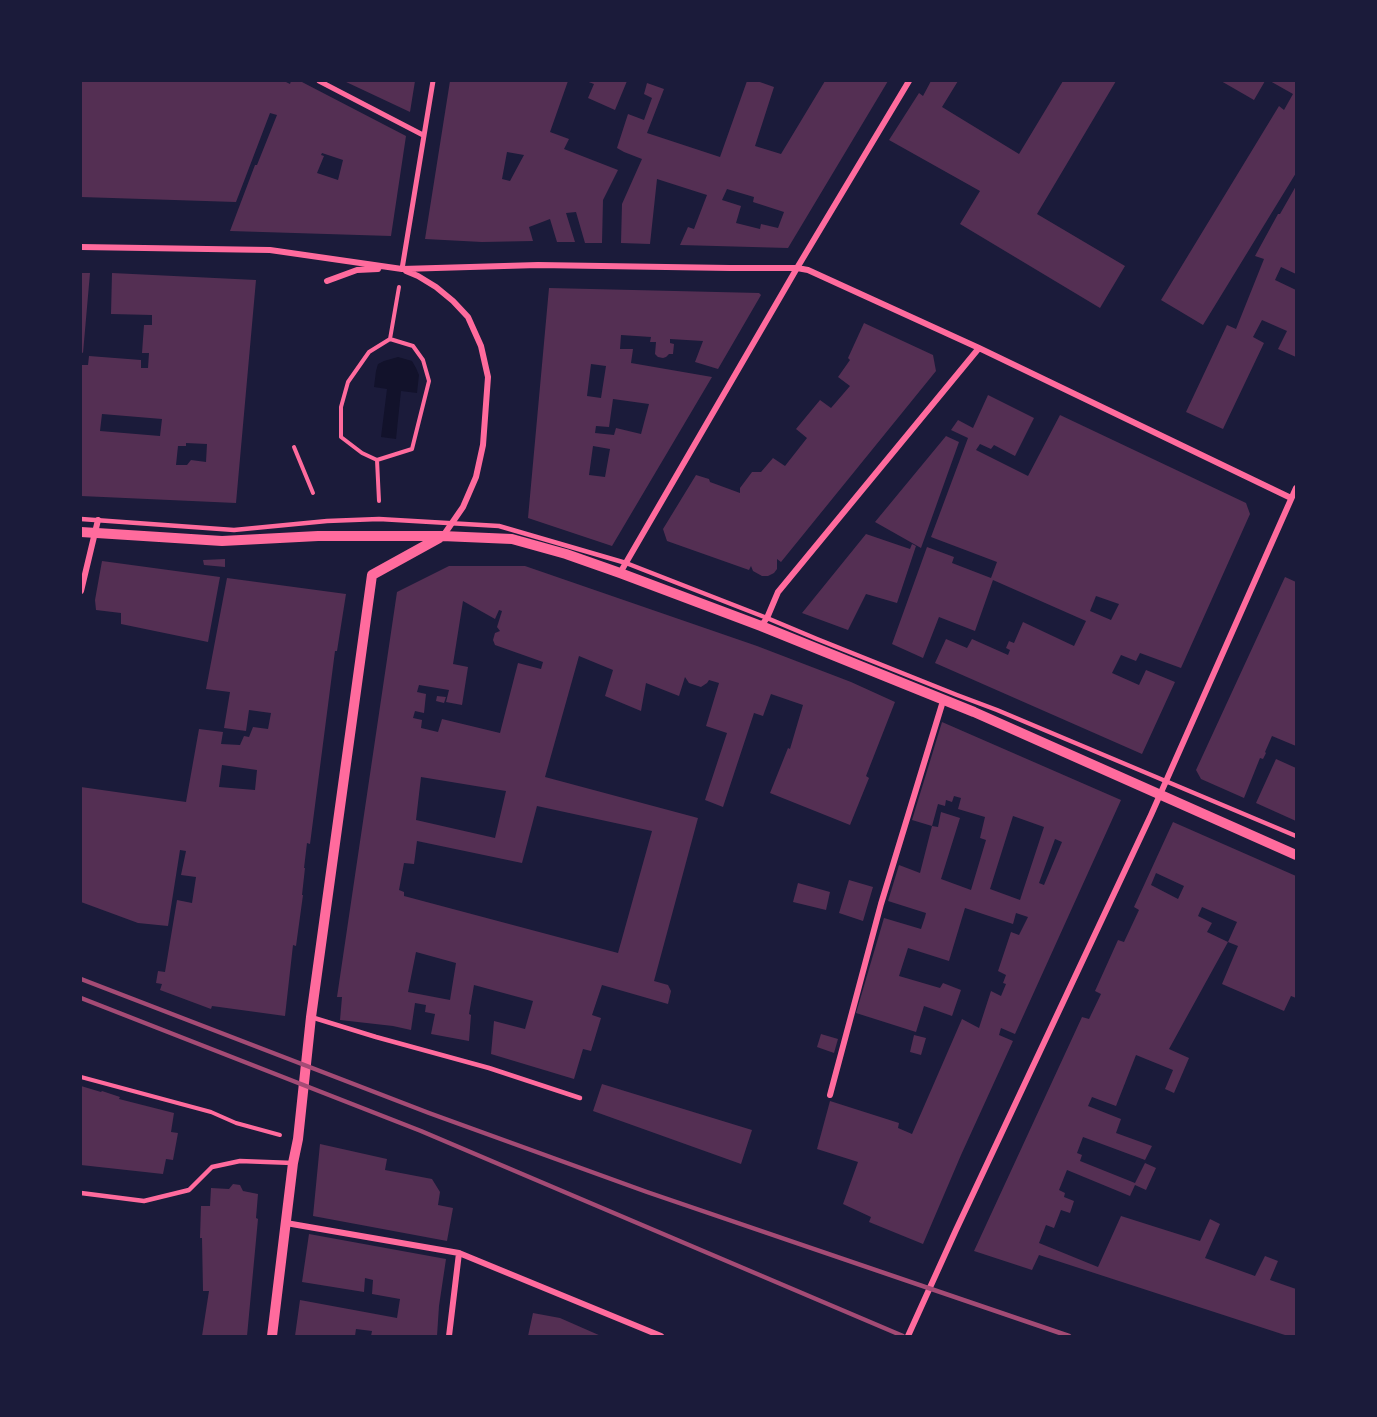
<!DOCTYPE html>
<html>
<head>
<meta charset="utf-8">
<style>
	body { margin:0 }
	#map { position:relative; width:1377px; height:1417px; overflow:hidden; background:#1b1b3a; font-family:"Source Serif 4",serif }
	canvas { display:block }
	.frame { position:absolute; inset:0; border:82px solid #1b1b3a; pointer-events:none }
</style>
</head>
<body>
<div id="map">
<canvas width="1377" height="1417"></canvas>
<div class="frame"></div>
</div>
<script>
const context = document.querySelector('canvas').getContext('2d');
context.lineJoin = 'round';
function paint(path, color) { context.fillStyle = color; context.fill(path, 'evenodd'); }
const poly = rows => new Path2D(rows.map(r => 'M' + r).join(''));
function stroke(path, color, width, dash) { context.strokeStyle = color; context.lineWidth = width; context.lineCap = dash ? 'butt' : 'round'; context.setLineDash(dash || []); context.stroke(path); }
paint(poly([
	[398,357,412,361,416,368,419,375,417,393,401,391,396,439,381,437,387,389,374,387,376,371,378,364,384,361]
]), '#12122b');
paint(poly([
	[81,81,284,81,290,84,291,81,300,81,406,136,391,236,230,231,255,165,257,165,277,115,270,113,236,202,81,197],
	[322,153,343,160,338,180,317,173,324,156,321,155],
	[344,81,415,81,410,112],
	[450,81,568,81,550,132,569,139,564,149,618,170,603,200,602,243,585,243,576,212,566,213,575,242,557,242,550,219,529,227,533,241,482,242,425,239],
	[507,152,524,155,510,181,502,179],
	[586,81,627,81,615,110,588,98,594,84],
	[747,81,757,81,774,87,755,146,781,154,825,81,888,81,788,248,680,245,688,227,694,229,707,195,657,179,650,244,621,243,622,204,642,159,624,152,617,148,628,114,644,120,652,98,644,94,647,83,664,89,647,133,720,157],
	[727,189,754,197,753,202,784,212,778,228,761,224,760,229,736,223,741,206,722,200],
	[931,81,958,81,942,107,1019,154,1063,81,1116,81,1037,214,1125,266,1100,308,960,224,980,191,889,140,919,93,923,96],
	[1221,81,1265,81,1254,100],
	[1270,81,1296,81,1296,173,1203,325,1161,300,1279,106,1284,110,1293,94],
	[1296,186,1296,274,1281,267,1275,280,1296,290,1296,357,1278,349,1287,331,1262,320,1253,337,1264,343,1223,429,1186,412,1227,325,1236,329,1264,259,1255,256,1278,214,1280,214],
	[81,273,90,273,83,353,81,352],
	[112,273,256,280,236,503,81,496,81,365,88,365,89,356,141,360,141,368,148,368,149,353,142,353,144,325,152,325,152,315,111,314],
	[102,414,162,419,160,436,100,431],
	[186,443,207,444,206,462,191,460,187,465,176,465,178,446,186,446],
	[549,288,759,293,761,295,718,369,695,362,703,341,670,339,670,343,674,344,673,354,669,354,666,357,663,358,658,357,655,354,656,342,650,342,651,337,621,335,620,349,633,349,631,363,712,377,612,546,528,518],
	[591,364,606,366,601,398,587,396],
	[613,399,649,404,641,434,616,428,614,435,595,433,596,426,609,427],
	[593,446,610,449,605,477,589,475],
	[864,323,933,355,936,371,781,562,777,559,777,569,774,573,768,576,762,576,753,571,751,566,749,570,667,541,663,529,696,475,709,479,710,482,740,493,740,488,752,472,761,472,773,458,785,466,807,438,796,429,820,400,831,408,850,386,838,377,850,360,848,358],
	[988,395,1034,418,1015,456,994,445,991,449,980,444,976,450,1028,476,1060,415,1246,503,1250,514,1181,668,1140,653,1136,661,1121,655,1112,673,1139,685,1146,670,1175,682,1142,754,935,663,946,639,967,648,972,639,1008,655,1010,650,1006,648,1009,641,1014,643,1023,622,1074,646,1086,621,993,580,975,631,939,617,923,658,892,644,927,547,954,557,952,563,991,578,997,562,931,537,968,438,951,430,958,420,973,428],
	[1096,596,1119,604,1111,620,1090,611],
	[946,436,959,442,921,548,875,522],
	[866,534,910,549,912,544,916,546,897,603,866,594,848,630,802,613],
	[225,559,225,567,204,565,203,560],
	[102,561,220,577,208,642,121,624,121,613,96,610,95,600],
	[449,566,525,566,757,646,851,682,895,702,866,776,869,778,850,825,770,793,788,748,790,749,803,705,771,694,763,716,754,713,723,807,705,800,727,733,706,726,719,683,709,680,707,683,701,687,689,683,685,677,679,696,646,683,641,711,605,696,613,670,579,656,545,777,698,818,654,981,668,985,671,991,668,1004,602,985,592,1015,601,1018,591,1051,583,1049,574,1079,491,1054,494,1021,525,1029,533,1001,474,985,469,1014,471,1015,469,1041,431,1034,435,1014,425,1012,426,1005,415,1003,411,1030,393,1026,340,1020,342,997,337,997,397,592],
	[463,601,495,619,499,610,502,611,497,627,500,631,495,633,493,640,495,645,543,662,541,669,518,663,500,733,442,719,438,732,421,728,422,720,413,718,415,711,424,713,426,694,417,692,419,685,449,690,446,702,462,705,468,667,453,664],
	[421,777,506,791,495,838,416,820],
	[537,806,652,831,618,953,404,896,404,892,399,890,404,863,414,864,417,841,522,863],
	[416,952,456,963,450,1000,408,992],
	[1285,577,1296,582,1296,746,1272,736,1265,752,1266,753,1263,759,1260,758,1244,798,1201,779,1196,770],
	[227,578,346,594,337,651,335,651,310,844,307,843,304,868,305,868,302,895,303,895,296,946,293,945,285,1016,212,1006,211,1009,160,990,162,984,156,983,158,971,165,972,177,900,192,903,196,877,181,875,186,851,180,850,168,926,138,923,81,902,81,787,186,802,199,729,223,732,221,744,240,745,244,736,249,737,253,727,268,729,271,713,249,710,246,731,224,728,230,692,206,689],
	[222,765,257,770,255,790,219,787],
	[437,696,446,697,444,703,436,701],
	[942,722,1121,800,1015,1034,1001,1028,999,1035,1013,1041,961,1155,923,1244,869,1222,871,1217,843,1204,858,1162,817,1149,830,1101,899,1123,898,1128,912,1134,962,1019,979,1028,991,991,1001,996,1006,984,1003,983,1006,975,998,971,1011,932,1019,935,1028,917,1016,913,1013,924,965,908,949,961,908,948,899,976,940,988,943,983,961,990,952,1016,924,1006,916,1032,856,1013,884,918,921,929,925,917,926,913,888,901,899,865,920,873,932,826,938,827,941,812,960,818,941,879,971,890,986,840,980,838,985,817,958,809,961,798,954,796,952,802,946,800,945,806,938,804,932,826,912,820],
	[1013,816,1044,827,1020,900,990,889],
	[1055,839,1062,842,1044,885,1039,883],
	[1276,759,1296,768,1296,821,1256,803],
	[1173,822,1296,876,1296,998,1291,996,1284,1011,1222,984,1238,946,1228,942,1169,1049,1189,1058,1174,1093,1165,1089,1173,1070,1136,1055,1116,1106,1092,1097,1088,1106,1121,1119,1116,1133,1152,1146,1145,1160,1083,1137,1077,1153,1082,1155,1080,1161,1135,1183,1145,1163,1156,1168,1146,1190,1135,1185,1130,1196,1067,1170,1059,1190,1065,1193,1064,1197,1074,1201,1070,1213,1061,1210,1054,1228,1046,1225,1039,1243,1098,1267,1121,1216,1200,1241,1210,1219,1220,1224,1205,1258,1255,1276,1265,1256,1278,1261,1270,1280,1296,1289,1296,1336,1288,1336,1039,1255,1032,1270,974,1251,1082,1017,1089,1019,1101,994,1095,991,1118,940,1124,942,1139,910,1134,907],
	[1156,873,1184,886,1178,899,1151,885],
	[1202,907,1237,922,1228,942,1207,932,1212,923,1198,916],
	[849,880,873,887,863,921,839,913],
	[798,883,830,892,826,910,793,902],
	[821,1034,838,1039,834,1053,817,1047],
	[914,1035,926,1038,921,1055,910,1052],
	[602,1084,752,1130,741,1164,593,1111],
	[81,1086,101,1092,102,1091,120,1097,119,1099,174,1113,171,1132,178,1133,173,1160,166,1159,163,1174,81,1165],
	[320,1144,387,1159,385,1170,432,1179,440,1192,438,1205,453,1208,447,1241,313,1216],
	[233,1184,240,1185,243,1191,258,1194,256,1218,258,1219,247,1336,202,1336,209,1291,203,1291,202,1238,200,1238,201,1206,210,1206,211,1188,229,1189],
	[309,1234,446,1259,439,1306,437,1336,371,1336,372,1331,356,1329,355,1336,295,1336,300,1300,397,1318,400,1299,372,1294,373,1280,365,1278,364,1292,302,1282],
	[533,1313,560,1318,601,1336,528,1336]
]), '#542f53');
stroke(poly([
	[294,447,313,493],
	[377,460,412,449,429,381,423,360,413,346,390,339],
	[379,501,377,460,362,453,341,437,341,407,348,382,369,352,390,339,399,287],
	[81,1077,211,1112,236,1123,280,1135]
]), '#ff6b9d', 4);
stroke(poly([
	[81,519,234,530,327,521,379,519,499,526,626,563,767,618,817,639,957,695,997,710,1296,836],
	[311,1017,376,1037,489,1068,580,1098],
	[81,1193,144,1201,189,1190,212,1167,240,1161,293,1163]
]), '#ff6b9d', 4.5);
stroke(poly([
	[319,81,423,135],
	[402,269,433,81]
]), '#ff6b9d', 5);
stroke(poly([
	[81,247,270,250,402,269,538,265,730,268,797,268,808,270,979,348,1291,498],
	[406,271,418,276,436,287,453,301,468,317,481,346,488,377,483,445,476,477,463,507,443,536],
	[327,281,357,270,378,269],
	[620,573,797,268,909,81],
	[81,591,98,520],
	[761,626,767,618,778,592,979,348],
	[830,1095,881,904,943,701],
	[286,1223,459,1253,661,1336],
	[449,1336,459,1253],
	[908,1336,956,1230,1151,815,1296,488]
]), '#ff6b9d', 6);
stroke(poly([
	[81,532,222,541,318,536,442,536,512,539,566,554,620,573,761,626,974,712,1296,855],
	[272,1336,293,1163,298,1139,311,1017,372,575,439,538]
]), '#ff6b9d', 10);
stroke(poly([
	[81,979,429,1113,647,1192,1069,1336],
	[81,998,421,1131,903,1336]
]), '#a44b75', 4.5);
</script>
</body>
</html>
